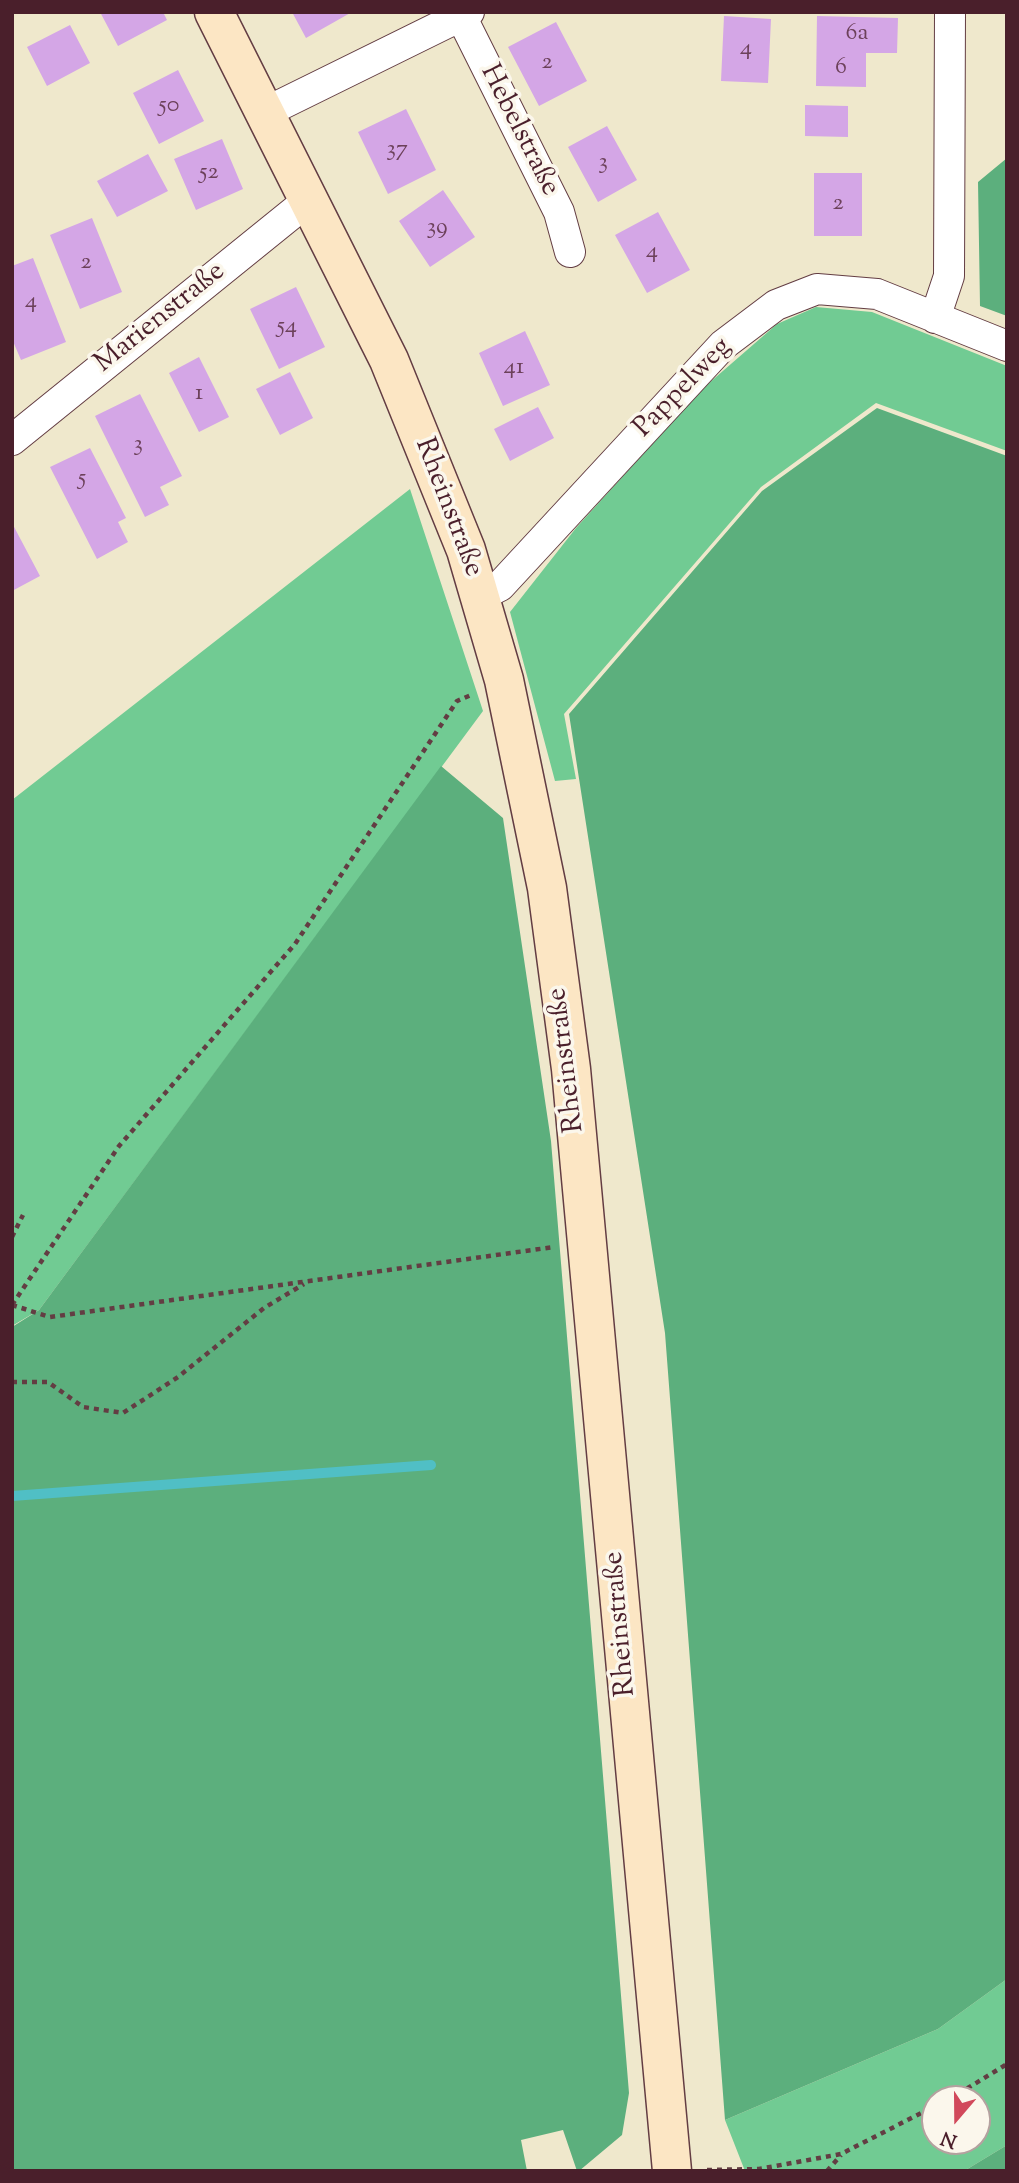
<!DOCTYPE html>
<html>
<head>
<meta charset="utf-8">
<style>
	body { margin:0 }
	#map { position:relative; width:1019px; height:2183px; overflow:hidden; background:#efe8cc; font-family:"Sorts Mill Goudy",serif }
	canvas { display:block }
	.frame { position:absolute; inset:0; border:14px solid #4a1f2b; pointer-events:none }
	.north { position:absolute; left:921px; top:2085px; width:70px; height:70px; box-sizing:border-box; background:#fbf7ec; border:2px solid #b4a19f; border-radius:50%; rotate:200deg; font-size:19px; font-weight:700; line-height:28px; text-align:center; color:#4a1f2b }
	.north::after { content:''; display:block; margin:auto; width:24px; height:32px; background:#d1495b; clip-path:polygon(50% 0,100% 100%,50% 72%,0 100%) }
</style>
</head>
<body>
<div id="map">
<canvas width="1019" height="2183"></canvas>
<div class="frame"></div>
<div class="north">N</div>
</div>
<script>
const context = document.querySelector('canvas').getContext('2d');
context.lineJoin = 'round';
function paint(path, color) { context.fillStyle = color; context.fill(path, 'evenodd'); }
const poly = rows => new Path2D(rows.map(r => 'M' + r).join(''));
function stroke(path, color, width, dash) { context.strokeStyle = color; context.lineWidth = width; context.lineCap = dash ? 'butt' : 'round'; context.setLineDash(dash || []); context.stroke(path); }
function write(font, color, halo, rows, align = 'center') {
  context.font = font + ' "Sorts Mill Goudy",serif'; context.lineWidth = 7; context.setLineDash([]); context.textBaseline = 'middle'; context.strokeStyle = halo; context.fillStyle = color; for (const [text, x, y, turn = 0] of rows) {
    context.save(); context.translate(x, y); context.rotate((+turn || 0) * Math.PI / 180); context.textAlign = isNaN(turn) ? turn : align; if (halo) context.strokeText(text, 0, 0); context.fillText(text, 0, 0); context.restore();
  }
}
paint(poly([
	[816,307,872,312,1007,366,1007,451,876,403,761,487,564,714,576,779,555,781,510,612,576,528,701,390,777,324],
	[410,489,483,711,39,1310,12,1326,12,800],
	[1007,1979,1007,2145,964,2171,745,2171,725,2120,938,2029],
	[935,2099,977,2099,977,2141,935,2141]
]), '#71cb93');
paint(poly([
	[1007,158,1007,316,980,306,978,182],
	[877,408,1007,456,1007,1979,938,2029,725,2120,665,1333,569,714,762,491],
	[441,766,503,818,551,1141,629,2093,622,2135,579,2171,577,2171,563,2130,521,2140,527,2171,12,2171,12,1327,39,1310],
	[1007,2145,1007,2171,964,2171]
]), '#5caf7d');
stroke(poly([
	[12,1496,431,1465]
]), '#50bfc5', 10);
paint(poly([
	[100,12,163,12,167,20,118,46],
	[292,12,352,12,306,38],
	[724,16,771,19,768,83,721,81],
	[817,16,898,18,897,53,866,53,866,87,816,86],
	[556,22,587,81,539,106,508,47],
	[70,25,90,63,47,86,27,47],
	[178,70,204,121,159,144,133,93],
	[805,105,848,106,848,137,805,136],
	[406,109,436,170,388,194,358,132],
	[607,126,637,180,598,202,568,147],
	[222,139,243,189,196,210,174,159],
	[148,154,168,191,117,217,97,181],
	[814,173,862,173,862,236,814,236],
	[443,190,475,237,430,267,399,221],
	[658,212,690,270,647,293,615,235],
	[92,218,122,292,80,309,50,235],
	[33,258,66,342,21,360,12,339,12,266],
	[296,287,325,347,279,369,250,309],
	[525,331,550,385,503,406,479,353],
	[199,357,229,417,199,432,169,373],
	[290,372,313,418,280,435,256,389],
	[140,394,182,476,160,487,169,505,145,517,95,416],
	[538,407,554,438,510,461,494,429],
	[90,448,126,518,118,522,128,542,97,559,50,467],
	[12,523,40,576,12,591]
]), '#d4a6e6');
const minor = poly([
	[459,12,559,212,570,252],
	[266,112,469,12],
	[935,318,949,276,950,12],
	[12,440,310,199],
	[480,596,500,586,723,345,776,305,817,289,877,294,1007,346]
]);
const secondary = poly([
	[214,12,389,360,466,550,504,680,547,888,571,1069,672,2171]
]);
stroke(minor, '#633d43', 32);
stroke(secondary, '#633d43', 41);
stroke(poly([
	[12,1237,23,1215],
	[12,1305,119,1146,295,944,457,701,471,695],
	[12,1305,50,1317,554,1247],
	[12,1382,48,1382,83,1407,123,1413,178,1377,264,1308,304,1284],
	[950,2099,1007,2064],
	[707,2170,759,2169,841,2154,935,2106],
	[827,2171,841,2155]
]), '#633d43', 4.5, [5, 5]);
stroke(minor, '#fff', 30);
stroke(secondary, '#fce6c4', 38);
write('24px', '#6c415a', null, [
	["6a",857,35],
	["4",746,50],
	["2",547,64],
	["6",841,69],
	["50",169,107],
	["37",397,151],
	["3",603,164],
	["52",209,174],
	["2",838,205],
	["39",437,229],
	["4",652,253],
	["2",86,264],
	["4",31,303],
	["54",287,328],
	["41",514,369],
	["1",199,395],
	["3",138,446],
	["5",82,480]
]);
write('28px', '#4a1f2b', '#fbf7ec', [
	["Hebelstraße",518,131,63],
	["Marienstraße",161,319,-39],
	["Pappelweg",684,389,-46],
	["Rheinstraße",447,508,69],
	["Rheinstraße",568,1060,-97],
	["Rheinstraße",622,1624,-95]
]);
</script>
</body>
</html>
